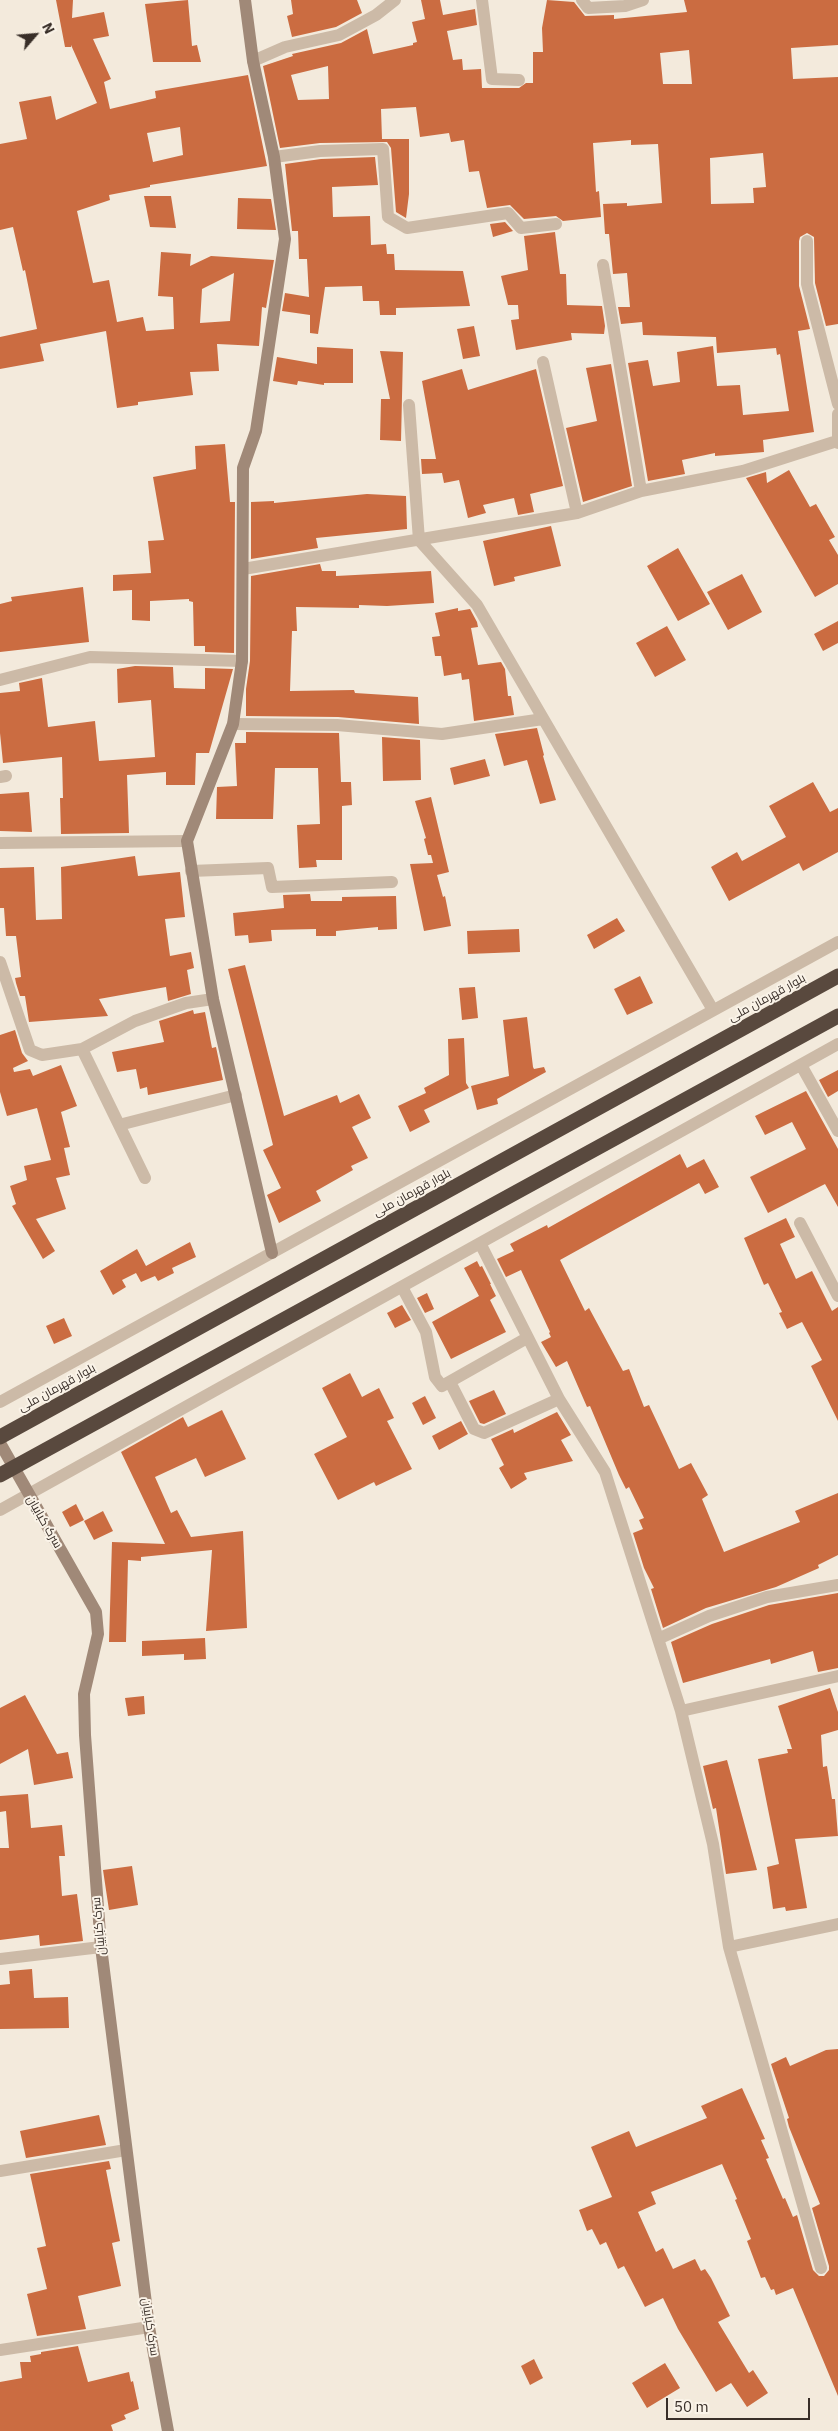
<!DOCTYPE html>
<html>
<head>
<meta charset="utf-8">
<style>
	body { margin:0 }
	#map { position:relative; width:838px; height:2431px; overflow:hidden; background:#f3eadc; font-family:"IBM Plex Sans",sans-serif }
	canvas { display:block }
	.north { position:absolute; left:10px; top:10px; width:50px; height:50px; -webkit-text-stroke:4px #faf3e8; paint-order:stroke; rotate:63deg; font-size:14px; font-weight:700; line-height:20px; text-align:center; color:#382e28 }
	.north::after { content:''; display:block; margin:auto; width:18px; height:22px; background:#382e28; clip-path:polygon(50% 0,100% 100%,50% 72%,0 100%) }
	.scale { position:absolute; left:666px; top:2398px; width:144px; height:22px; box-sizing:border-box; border:2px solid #382e28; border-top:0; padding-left:6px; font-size:15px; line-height:18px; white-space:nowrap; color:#382e28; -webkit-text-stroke:4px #faf3e8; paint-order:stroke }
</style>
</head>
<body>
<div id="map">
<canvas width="838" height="2431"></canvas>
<div class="north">N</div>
<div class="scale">50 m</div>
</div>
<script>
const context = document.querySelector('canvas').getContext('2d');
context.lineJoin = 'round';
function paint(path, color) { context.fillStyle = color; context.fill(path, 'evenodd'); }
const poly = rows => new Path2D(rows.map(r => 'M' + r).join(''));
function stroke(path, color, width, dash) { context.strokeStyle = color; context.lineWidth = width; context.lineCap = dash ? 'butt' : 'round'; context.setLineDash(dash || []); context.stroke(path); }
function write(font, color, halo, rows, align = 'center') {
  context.font = font + ' "IBM Plex Sans",Cairo,sans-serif'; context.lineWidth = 4; context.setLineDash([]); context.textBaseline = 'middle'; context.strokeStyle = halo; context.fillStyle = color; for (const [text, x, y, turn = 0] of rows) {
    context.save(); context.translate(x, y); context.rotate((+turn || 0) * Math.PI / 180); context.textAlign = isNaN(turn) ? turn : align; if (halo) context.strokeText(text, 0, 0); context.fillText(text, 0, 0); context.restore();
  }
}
paint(poly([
	[56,0,73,0,72,18,104,12,109,36,93,39,111,79,104,82,110,109,156,98,155,91,248,75,267,166,150,185,150,187,109,195,110,200,77,211,93,283,109,280,117,322,143,317,146,331,174,329,173,297,158,296,161,252,191,254,190,266,211,256,274,260,266,308,262,307,259,346,217,344,219,371,190,372,193,395,138,402,138,405,117,408,106,331,40,344,44,361,0,369,0,337,37,329,25,270,23,271,13,227,0,230,0,144,27,139,19,102,51,96,56,120,97,103,71,45,71,47,65,47],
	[180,127,183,155,153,162,147,133],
	[234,273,230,321,200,323,202,289],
	[188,0,192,46,197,45,201,62,153,62,145,4],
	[291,0,357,0,362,13,336,27,292,37,287,16,293,14],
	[421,0,440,0,443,15,475,9,477,25,447,31,453,60,462,59,463,70,481,69,482,88,519,88,526,83,533,83,533,52,543,52,542,28,547,0,574,2,585,16,614,15,614,19,687,12,684,0,838,0,838,45,791,48,793,79,838,77,838,324,826,326,815,283,814,237,807,233,800,237,799,241,799,286,810,329,798,331,814,432,763,440,764,452,715,456,715,453,682,460,685,474,648,481,628,363,648,360,653,386,680,382,677,352,713,346,717,386,740,385,743,415,789,411,780,354,777,355,776,348,717,353,716,337,643,335,642,322,621,324,618,307,630,307,627,273,613,274,609,234,605,234,603,204,627,203,627,206,662,203,658,144,631,145,631,140,593,143,596,192,599,191,601,217,563,221,556,216,524,219,510,205,487,208,479,171,469,172,464,140,451,142,449,133,420,137,416,107,381,109,382,139,409,139,409,194,406,218,396,212,391,148,387,142,320,143,280,148,263,66,293,56,292,54,341,43,367,29,373,54,413,45,413,43,417,42,412,22,425,19],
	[689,50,692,84,663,84,660,53],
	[328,66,329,99,298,100,291,75],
	[763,153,766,187,753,188,754,203,711,204,710,158],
	[375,157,378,185,332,187,333,217,370,216,371,245,386,244,387,254,394,254,395,270,463,271,470,306,396,308,396,315,380,315,379,301,363,301,362,286,325,287,318,334,310,333,310,315,282,311,285,293,309,297,307,259,299,259,298,231,292,231,285,164,321,159],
	[144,196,171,196,176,228,150,227],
	[238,198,271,199,276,230,237,229],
	[505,222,513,231,493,237,490,224],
	[555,232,560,274,566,274,567,305,602,306,605,326,604,334,571,333,572,340,516,350,511,320,519,319,518,305,508,305,501,276,528,270,524,236],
	[474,326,480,356,463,359,457,329],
	[317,347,353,349,353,383,324,383,324,385,298,381,297,385,273,381,277,357,317,364],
	[380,351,403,352,401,441,380,440,381,399,390,399],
	[611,364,632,486,583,502,566,428,597,421,586,368],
	[462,369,468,390,536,369,563,486,530,494,534,512,518,515,514,498,483,505,486,513,468,518,459,480,444,483,442,473,422,474,421,459,436,459,422,381],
	[225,444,230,502,235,502,234,653,205,652,205,646,194,646,193,602,189,601,189,599,150,601,150,621,132,620,132,590,113,591,113,575,151,573,148,541,164,540,153,477,196,469,195,446],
	[789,470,810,507,816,504,835,537,829,540,838,555,838,584,815,597,746,478,766,472,767,483],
	[367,494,406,496,407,529,316,538,318,548,251,559,251,502,274,501,274,503],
	[551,526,561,566,514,577,515,581,494,586,483,541],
	[678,548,710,604,678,621,647,566],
	[320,564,322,571,336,571,336,576,431,571,434,603,387,606,359,605,359,608,296,607,297,631,292,631,290,691,354,690,355,693,418,697,419,724,338,717,246,716,246,689,250,661,251,576],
	[742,574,762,612,728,630,707,592],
	[83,587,89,642,0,652,0,604,12,601,11,597],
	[458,608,458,611,470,609,477,622,478,627,471,628,478,665,501,662,505,669,508,696,511,696,514,715,474,721,469,679,462,680,461,673,444,676,441,656,435,656,432,637,440,636,435,613],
	[838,621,838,643,823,651,814,634],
	[667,626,686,660,655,677,636,643],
	[135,666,173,667,174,688,205,689,205,668,233,669,209,753,196,753,195,785,166,785,166,772,127,775,129,833,61,834,60,798,63,798,62,757,3,763,0,733,0,693,20,691,19,683,42,678,48,727,95,721,99,761,155,757,151,700,118,703,117,669],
	[537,728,544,755,543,756,556,800,540,804,527,760,504,766,495,734],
	[246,732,339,733,341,782,351,782,352,805,342,806,342,860,316,860,317,867,299,868,297,825,320,824,318,768,275,768,273,819,216,819,217,787,237,786,235,743,246,743],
	[382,737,420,740,421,780,383,781],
	[485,759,490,776,454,785,450,768],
	[813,782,830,812,838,808,838,852,803,871,799,863,729,901,711,867,737,852,742,861,786,837,769,806],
	[29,792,32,832,0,831,0,794],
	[431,797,449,872,437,875,443,897,445,896,451,926,424,931,410,864,433,863,431,855,428,855,424,839,426,838,415,801],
	[135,856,138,876,180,872,185,917,165,919,170,956,191,952,194,968,187,970,191,994,168,1001,166,987,99,999,108,1016,29,1022,25,996,20,996,16,983,15,978,21,977,16,936,6,936,4,908,0,908,0,868,34,867,36,920,62,919,61,867],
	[310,894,311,901,342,901,342,897,396,896,397,929,378,930,378,927,336,931,336,936,316,936,316,929,271,930,272,941,249,943,248,935,235,936,233,913,284,908,283,895],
	[617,918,625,931,594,949,587,935],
	[519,929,520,952,468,954,467,931],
	[245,965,284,1116,337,1095,340,1103,359,1094,371,1118,352,1127,368,1158,351,1166,353,1170,316,1191,321,1201,279,1223,267,1195,281,1188,263,1150,273,1145,228,969],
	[640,976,653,1003,627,1015,614,989],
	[475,987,478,1018,462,1020,459,988],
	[193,1010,194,1014,205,1012,212,1048,216,1047,223,1080,148,1095,147,1087,140,1089,136,1069,117,1072,112,1052,164,1042,159,1021],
	[527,1017,533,1067,534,1069,544,1067,546,1072,497,1099,498,1104,477,1110,471,1086,509,1076,503,1020],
	[15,1030,22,1053,28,1061,13,1068,14,1072,30,1069,33,1076,61,1065,77,1106,61,1112,70,1147,64,1148,70,1175,56,1178,66,1209,36,1219,55,1251,43,1259,12,1206,16,1204,10,1186,27,1180,24,1166,51,1160,37,1108,7,1116,0,1092,0,1035],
	[464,1038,466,1083,469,1088,424,1110,430,1122,410,1132,398,1106,426,1093,424,1088,449,1075,448,1039],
	[838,1070,838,1091,828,1097,819,1080],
	[806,1091,838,1149,838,1207,825,1184,768,1213,750,1177,806,1149,792,1122,765,1135,755,1116],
	[680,1154,687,1168,704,1159,719,1187,705,1194,699,1183,560,1260,585,1311,589,1308,623,1371,629,1369,644,1407,649,1405,679,1469,691,1463,708,1495,702,1499,724,1552,800,1522,795,1511,838,1493,838,1555,818,1565,819,1568,776,1587,706,1608,663,1628,651,1589,654,1588,644,1568,633,1533,643,1529,639,1520,644,1518,629,1487,626,1489,619,1475,590,1406,587,1407,567,1361,556,1367,541,1342,551,1337,549,1333,550,1332,521,1270,506,1277,497,1259,514,1251,510,1244,547,1225,548,1228],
	[786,1218,795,1237,780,1244,796,1279,812,1271,832,1311,838,1307,838,1421,811,1366,822,1360,802,1322,787,1329,779,1313,782,1312,768,1283,764,1285,744,1238],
	[190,1242,196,1257,172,1268,174,1273,158,1281,155,1276,141,1282,136,1273,122,1280,126,1287,113,1295,100,1271,137,1249,146,1266],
	[477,1261,480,1267,482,1266,491,1284,490,1284,496,1296,490,1300,506,1332,451,1359,432,1322,479,1296,464,1268],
	[427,1293,434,1309,425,1313,417,1298],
	[402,1305,411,1320,395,1328,387,1313],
	[64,1318,72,1336,54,1344,46,1326],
	[350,1373,362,1397,379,1388,394,1418,387,1421,412,1469,376,1486,374,1482,338,1500,314,1454,347,1437,322,1388],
	[494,1390,506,1414,484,1424,480,1423,469,1401],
	[425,1396,436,1418,423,1425,412,1403],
	[222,1410,246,1459,205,1477,196,1458,155,1477,171,1513,177,1510,191,1537,243,1531,247,1628,206,1631,212,1550,141,1557,141,1561,128,1560,126,1642,109,1642,112,1542,165,1544,121,1452,183,1417,188,1427],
	[557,1412,571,1435,561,1440,573,1461,524,1473,527,1479,511,1489,499,1468,504,1465,491,1439,513,1429,514,1433],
	[461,1421,468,1434,439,1450,432,1436],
	[76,1504,84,1520,70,1527,62,1512],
	[103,1511,113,1531,94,1540,84,1521],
	[838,1593,838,1668,818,1672,813,1651,771,1664,770,1659,683,1683,671,1642,712,1624,769,1605],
	[205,1638,206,1659,184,1660,184,1654,142,1656,142,1641],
	[830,1688,838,1712,838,1730,821,1735,823,1767,827,1766,832,1799,835,1799,838,1836,795,1839,807,1908,786,1911,785,1907,773,1909,767,1867,779,1864,758,1759,788,1753,787,1749,792,1749,778,1706],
	[25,1695,57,1754,68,1752,73,1778,34,1785,28,1749,0,1764,0,1708],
	[144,1696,145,1714,128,1716,125,1698],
	[727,1760,757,1870,726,1874,716,1808,713,1809,703,1766],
	[28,1794,31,1828,62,1825,65,1856,59,1856,62,1896,77,1894,83,1941,40,1946,39,1935,0,1940,0,1848,9,1848,6,1811,0,1812,0,1796],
	[132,1866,138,1905,109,1910,103,1870],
	[32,1969,34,1998,68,1997,69,2028,0,2029,0,1985,10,1984,9,1971],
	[838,2049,838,2396,793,2288,776,2295,774,2289,771,2290,765,2277,761,2278,747,2241,751,2239,735,2200,737,2199,722,2164,651,2192,656,2204,638,2212,656,2252,663,2248,673,2269,695,2259,701,2271,705,2269,711,2278,730,2316,718,2322,749,2373,753,2370,768,2393,747,2407,731,2383,716,2392,678,2329,663,2298,645,2307,624,2266,618,2269,606,2242,600,2245,592,2229,587,2231,579,2210,612,2197,591,2147,629,2131,636,2147,707,2118,701,2106,742,2088,765,2139,761,2140,769,2158,766,2159,783,2199,785,2198,793,2217,797,2215,813,2270,819,2276,824,2276,829,2270,829,2266,812,2208,820,2204,789,2127,787,2119,789,2118,771,2064,786,2057,790,2066,826,2050],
	[99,2115,106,2145,26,2158,20,2131],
	[109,2161,111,2169,106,2170,120,2241,112,2243,121,2286,78,2296,86,2329,37,2336,27,2294,47,2289,37,2248,46,2246,30,2174],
	[78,2346,88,2382,129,2372,131,2382,133,2381,139,2409,124,2415,126,2419,111,2425,113,2431,0,2431,0,2382,22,2378,20,2362,31,2362,30,2356,41,2354,41,2352],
	[534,2359,543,2378,530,2385,521,2366],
	[665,2363,680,2388,647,2408,632,2383]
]), '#cb6c41');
stroke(poly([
	[482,0,492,79,519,80],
	[582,0,588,8,625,6,643,0],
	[253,61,285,47,339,35,376,15,395,0],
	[274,157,320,151,383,149,388,217,407,228,508,213,521,228,556,224],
	[807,241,807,284,838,404],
	[603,265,641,491],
	[543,362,577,513],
	[409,405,419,540,477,605,713,1010],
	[838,414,838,443],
	[243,569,577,513,641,491,743,471,837,441],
	[0,680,90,657,242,661],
	[233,724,337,725,442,734,543,719],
	[0,777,6,776],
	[0,843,187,841],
	[191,871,268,868,272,887,392,882],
	[0,962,30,1050,42,1055,82,1049,135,1021,186,1003,213,999],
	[82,1049,145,1178],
	[801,1065,838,1131],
	[119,1125,236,1095],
	[800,1223,838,1296],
	[480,1243,559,1399,605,1472,681,1711,713,1844,729,1947,821,2268],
	[402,1287,426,1332,435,1377,442,1386,527,1338],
	[450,1382,474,1429,484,1433,559,1399],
	[0,1402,838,942],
	[0,1510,838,1044],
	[660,1638,709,1616,767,1597,838,1585],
	[681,1711,838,1676],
	[729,1947,838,1924],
	[0,1959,101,1947],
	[0,2171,126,2150],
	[0,2350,149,2327]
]), '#ccbaa7', 12);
stroke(poly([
	[245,0,253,61,274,157,285,239,256,431,243,468,242,661,233,724,187,841,213,999,272,1253],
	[0,1443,96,1612,98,1634,84,1694,85,1735,101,1947,149,2327,168,2431]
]), '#a08978', 12);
stroke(poly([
	[0,1437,838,976],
	[0,1475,838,1016]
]), '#59493e', 15);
write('12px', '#382e28', '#faf3e8', [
	["بلوار قهرمان ملی",767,998,-29],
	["بلوار قهرمان ملی",412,1193,-29],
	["بلوار قهرمان ملی",57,1388,-29],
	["سرک کبابیان",44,1522,60],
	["سرک کبابیان",99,1926,-95],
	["سرک کبابیان",150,2327,81]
]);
</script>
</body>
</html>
